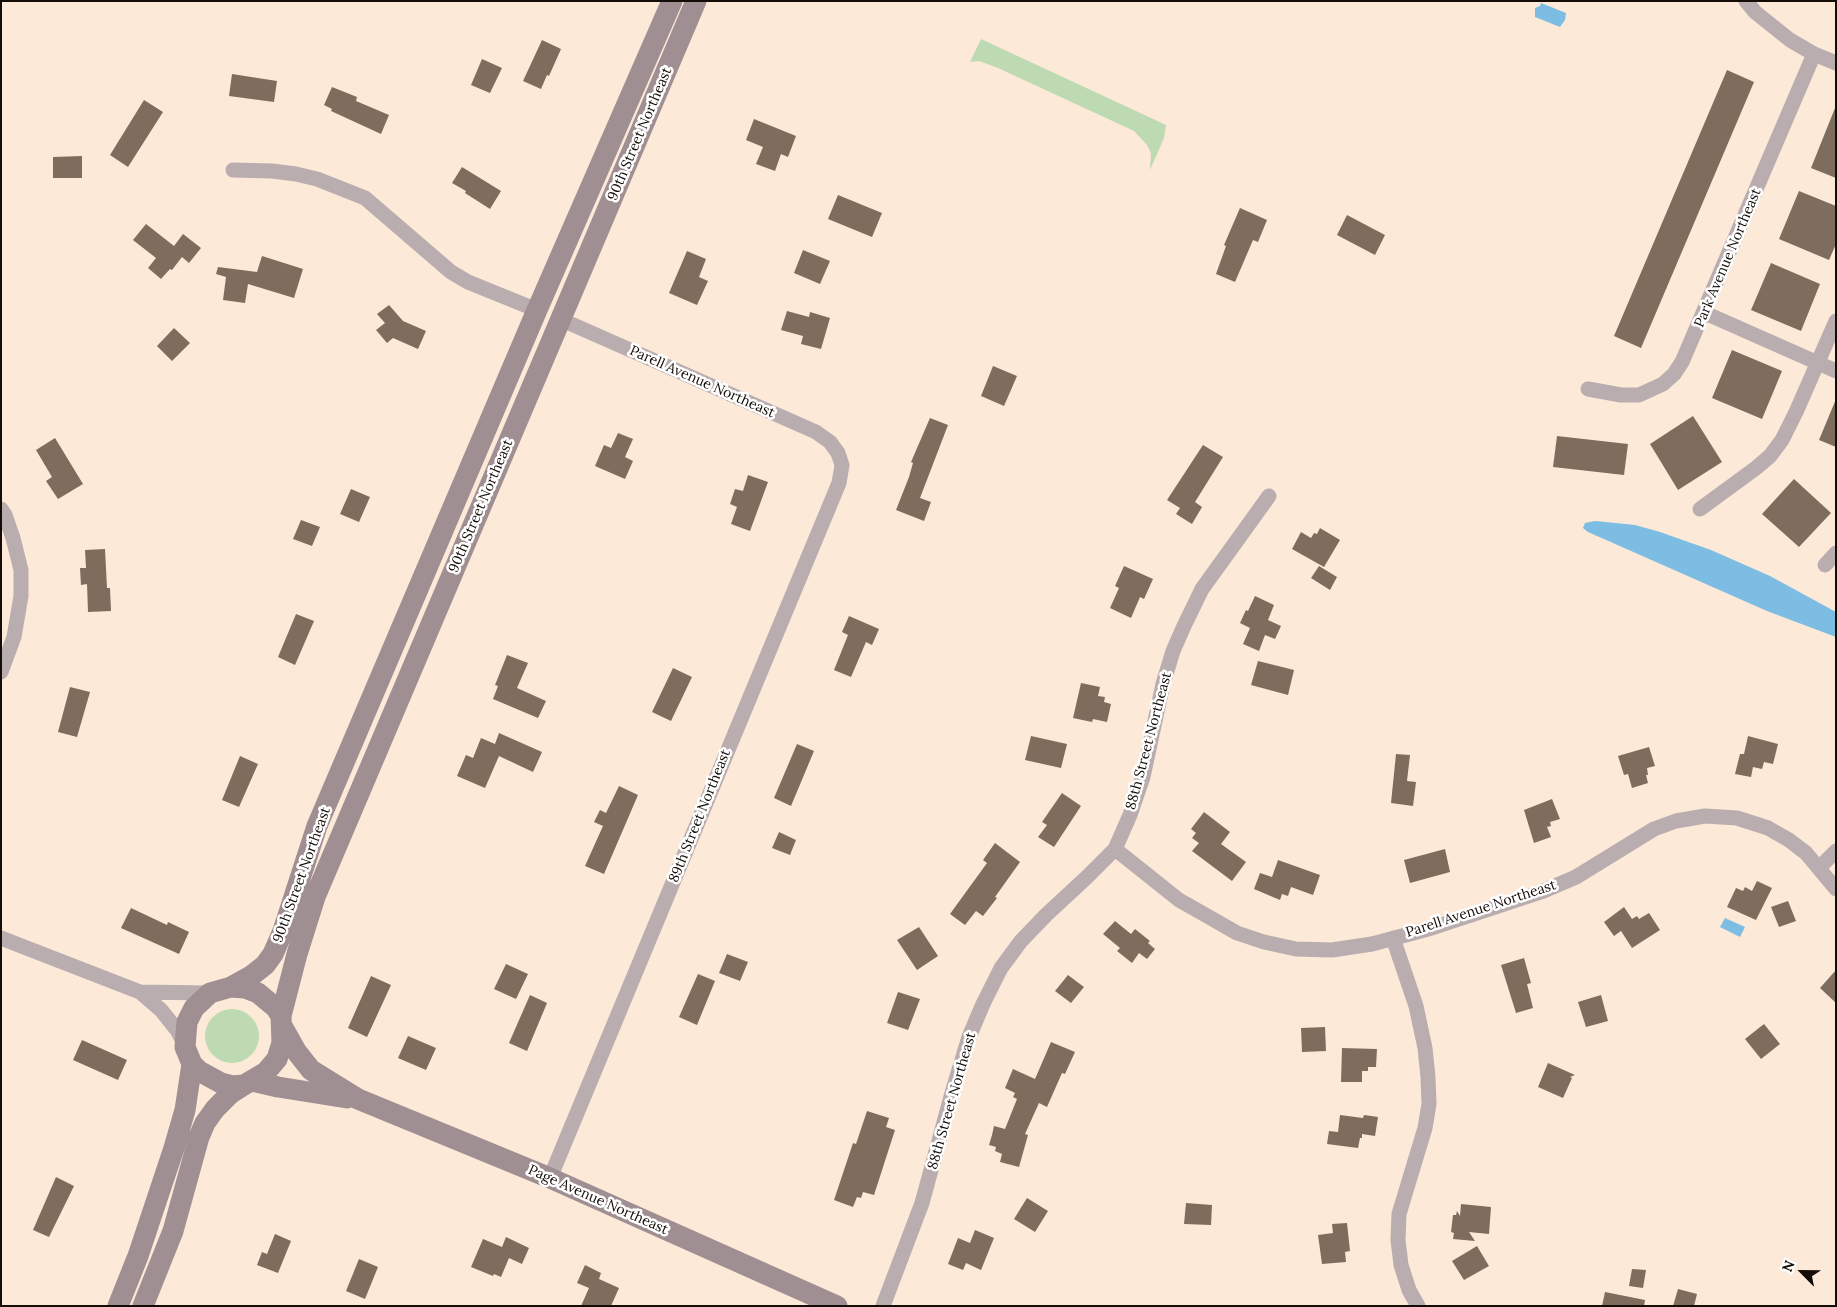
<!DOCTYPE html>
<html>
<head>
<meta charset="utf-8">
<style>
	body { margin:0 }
	#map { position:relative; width:1837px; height:1307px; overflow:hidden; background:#fce9d7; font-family:Lora,serif }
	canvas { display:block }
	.frame { position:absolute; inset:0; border:2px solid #130c07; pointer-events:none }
	.north { position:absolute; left:1777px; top:1247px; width:50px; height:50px; -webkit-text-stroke:4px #fff; paint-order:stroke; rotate:293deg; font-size:14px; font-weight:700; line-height:20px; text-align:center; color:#130c07 }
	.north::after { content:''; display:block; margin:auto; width:18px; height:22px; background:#130c07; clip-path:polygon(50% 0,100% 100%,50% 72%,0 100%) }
</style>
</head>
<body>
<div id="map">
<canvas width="1837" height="1307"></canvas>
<div class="frame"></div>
<div class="north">N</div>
</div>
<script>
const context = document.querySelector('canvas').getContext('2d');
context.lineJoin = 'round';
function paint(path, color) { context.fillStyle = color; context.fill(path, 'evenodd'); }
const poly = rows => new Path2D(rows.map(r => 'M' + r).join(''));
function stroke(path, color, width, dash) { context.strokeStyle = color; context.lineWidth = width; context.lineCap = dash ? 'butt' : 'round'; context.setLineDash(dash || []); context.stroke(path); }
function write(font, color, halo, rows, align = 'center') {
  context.font = font + ' Lora,serif'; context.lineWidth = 5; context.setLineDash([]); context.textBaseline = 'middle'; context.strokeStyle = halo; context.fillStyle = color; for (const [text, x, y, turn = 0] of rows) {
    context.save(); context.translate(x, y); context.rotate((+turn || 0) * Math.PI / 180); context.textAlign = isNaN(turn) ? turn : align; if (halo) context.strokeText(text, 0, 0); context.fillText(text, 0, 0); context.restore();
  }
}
paint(poly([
	[981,39,1166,125,1164,138,1150,170,1151,153,1147,145,1134,131,998,68,979,61,970,62],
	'205 1036a27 27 0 1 1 54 0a27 27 0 1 1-54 0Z'
]), '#bedab3');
paint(poly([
	[1541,3,1566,13,1565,20,1560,27,1535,17,1535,8,1540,6],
	[1595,521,1635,525,1660,532,1711,550,1770,576,1836,612,1836,637,1767,611,1588,532,1583,528,1585,523],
	[1725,918,1745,927,1740,937,1720,927]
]), '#7dbce3');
paint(poly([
	[542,40,561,49,549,76,547,75,541,89,523,81],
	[482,59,502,68,490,93,471,85],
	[1727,70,1754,82,1641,348,1614,336],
	[232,74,277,81,274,102,229,96],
	[332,87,357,97,356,101,389,115,381,134,331,111,332,109,324,105],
	[144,100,163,112,128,167,110,155],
	[1835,108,1836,108,1836,178,1811,168],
	[754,119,796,136,788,157,781,154,775,171,756,164,763,147,746,140],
	[82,156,82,178,53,178,53,157],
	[462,167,501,191,490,209,465,193,466,191,452,183],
	[1799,191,1836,206,1836,244,1829,260,1779,239],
	[838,195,882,213,872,237,828,219],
	[1240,208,1267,220,1258,242,1253,240,1235,282,1216,274,1226,246,1224,245],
	[1347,215,1385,235,1375,255,1337,235],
	[146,224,174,246,183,234,201,248,189,263,182,257,172,270,170,269,161,279,148,268,156,258,133,240],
	[803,250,830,261,820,284,794,273],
	[687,251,706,259,699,277,708,281,697,305,669,293],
	[262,256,303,269,294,298,248,284,245,303,223,300,226,277,216,274,218,267,257,272],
	[1771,263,1820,284,1801,331,1751,310],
	[389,305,403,321,426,331,418,349,393,338,387,343,376,330,385,323,377,314],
	[787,311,809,317,810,312,830,318,821,349,801,344,803,336,781,330],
	[174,328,190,343,172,361,157,346],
	[1732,350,1782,371,1762,419,1712,398],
	[993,366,1017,376,1004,406,981,396],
	[1836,399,1836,447,1819,440],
	[1693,416,1722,462,1678,490,1650,444],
	[930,418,948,425,920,498,931,502,924,521,896,510,909,477,913,463,911,462],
	[618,433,633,439,625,457,633,461,625,479,595,466,604,445,611,448],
	[1557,436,1628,444,1624,475,1553,467],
	[55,438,83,484,58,499,46,481,52,477,36,450],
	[1203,445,1223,457,1195,502,1202,507,1192,524,1176,514,1180,508,1167,500],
	[748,475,768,482,750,531,731,524,737,507,730,504,735,489,743,491],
	[1794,479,1831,513,1799,547,1762,514],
	[351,489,370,497,359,522,340,514],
	[301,520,320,527,312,546,293,539],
	[1320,528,1340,540,1324,567,1292,549,1301,532,1311,538,1314,533,1317,534],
	[105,549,107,588,110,588,111,611,88,612,87,584,81,585,80,568,86,568,85,550],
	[1124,566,1153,579,1144,599,1140,597,1131,618,1110,608,1119,588,1115,586],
	[1319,566,1337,577,1330,590,1311,578],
	[1255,596,1274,605,1268,620,1281,626,1275,639,1265,635,1259,651,1243,644,1250,628,1240,623,1246,610,1248,611],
	[296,614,314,621,295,665,278,657],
	[849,616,879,629,872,645,866,642,851,677,834,670,848,635,842,632],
	[507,655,528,663,517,688,546,701,538,718,493,699,498,686,495,685],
	[1258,661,1294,670,1288,695,1251,685],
	[673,668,692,677,671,721,652,712],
	[1081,683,1100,687,1098,696,1105,697,1104,702,1111,704,1107,722,1093,719,1092,722,1073,718],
	[70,687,90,692,77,737,58,732],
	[499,733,542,752,533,772,499,756,485,788,457,776,466,755,473,758,481,738,495,744],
	[1031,736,1067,744,1061,768,1025,760],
	[1748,736,1778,744,1773,764,1764,762,1762,769,1753,767,1751,777,1735,774,1740,754,1744,754],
	[797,744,814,751,791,806,774,798],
	[1649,747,1655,766,1647,768,1648,775,1646,775,1648,783,1632,788,1628,774,1624,775,1618,756],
	[1396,754,1410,755,1407,781,1416,782,1413,806,1391,803],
	[240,756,258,764,239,807,222,800],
	[619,786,638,795,604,874,585,866,603,826,594,822,600,810,606,813],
	[1062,793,1081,806,1054,847,1038,837,1047,825,1042,822],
	[1552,799,1560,819,1550,822,1551,826,1547,827,1551,837,1534,843,1524,810],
	[1204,812,1230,832,1221,844,1246,862,1232,881,1192,851,1199,843,1192,838,1196,833,1191,829],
	[779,832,796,840,790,855,772,848],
	[995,843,1020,862,995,897,997,898,983,916,976,911,965,925,950,914,987,863,983,860],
	[1445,849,1450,872,1410,883,1404,860],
	[1278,860,1320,875,1313,895,1291,887,1288,896,1282,894,1280,900,1254,889,1260,873,1272,877],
	[1757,881,1772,888,1756,920,1727,907,1736,888,1743,891,1745,887,1752,891],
	[1788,901,1796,921,1779,927,1771,907],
	[1624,907,1632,919,1637,916,1639,919,1649,913,1660,930,1632,948,1621,931,1614,936,1604,922],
	[131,908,167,925,168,922,189,932,179,954,121,928],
	[1115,921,1131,934,1135,929,1150,941,1148,943,1155,949,1147,959,1139,953,1132,963,1117,951,1120,948,1103,934],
	[919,927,938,956,917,970,897,940],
	[727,954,748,962,740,981,719,973],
	[1524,958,1531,983,1527,984,1533,1008,1516,1013,1501,965],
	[506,964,528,974,516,999,494,989],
	[1836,970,1836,1003,1820,988],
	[698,974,715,981,697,1025,679,1017],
	[1068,975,1084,987,1071,1003,1055,991],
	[371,976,391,985,367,1037,348,1028],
	[898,992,920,999,908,1030,887,1023],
	[530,995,547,1003,527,1051,509,1043],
	[1601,995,1608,1021,1586,1027,1578,1002],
	[1764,1024,1780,1044,1761,1059,1745,1039],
	[1325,1027,1326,1051,1302,1052,1301,1028],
	[408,1036,436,1048,426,1070,398,1058],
	[82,1040,127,1060,118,1080,73,1060],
	[1051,1042,1075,1052,1065,1074,1062,1073,1047,1107,1039,1103,1025,1134,1028,1135,1019,1167,1000,1162,1002,1154,995,1151,996,1147,989,1145,992,1135,994,1126,1005,1129,1017,1099,1013,1097,1015,1093,1005,1088,1013,1069,1035,1079],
	[1342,1048,1377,1049,1376,1067,1368,1067,1368,1071,1362,1071,1362,1082,1341,1082],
	[1548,1063,1575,1075,1570,1077,1572,1078,1563,1098,1538,1087],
	[867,1111,889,1118,886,1127,895,1130,874,1195,863,1192,861,1198,857,1197,853,1207,834,1200,853,1143,856,1144],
	[1340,1115,1363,1118,1364,1115,1378,1117,1375,1136,1362,1134,1362,1138,1360,1138,1358,1148,1327,1144,1329,1131,1338,1132],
	[56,1177,74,1186,49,1237,33,1230],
	[1027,1198,1048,1211,1035,1232,1014,1219],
	[1186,1203,1212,1205,1211,1225,1184,1224],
	[1461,1204,1491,1207,1489,1234,1469,1232,1475,1241,1453,1239,1454,1233,1451,1232,1453,1215,1456,1215,1457,1211,1460,1216],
	[1347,1223,1350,1251,1345,1252,1346,1262,1322,1264,1318,1235,1333,1233,1332,1224],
	[975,1230,994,1238,981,1270,966,1263,963,1270,948,1264,958,1238,970,1243],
	[275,1234,291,1241,278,1273,257,1265,262,1252,267,1254],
	[506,1237,529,1248,522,1264,509,1258,501,1277,494,1274,493,1276,471,1267,483,1239,502,1247],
	[1477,1246,1489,1266,1464,1280,1452,1261],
	[359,1259,378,1267,365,1299,346,1291],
	[585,1265,601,1273,599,1279,619,1288,611,1306,581,1306,589,1288,577,1283],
	[1632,1269,1646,1270,1643,1288,1629,1286],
	[1678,1289,1697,1294,1694,1306,1673,1306],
	[1605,1292,1645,1300,1644,1306,1602,1306]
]), '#7e6d5d');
stroke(poly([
	[1746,1,1755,12,1790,40,1814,54,1836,63],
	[233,170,272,171,296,174,317,179,365,198,451,272,468,282,537,310],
	[1705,313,1836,371],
	[1588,389,1621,395,1639,395,1663,384,1674,374,1682,362,1814,54],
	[1,509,5,515,13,538,21,570,21,596,14,637,1,672],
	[1700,509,1756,468,1770,456,1782,440,1796,412,1836,321],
	[1825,565,1836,553],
	[1115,849,1179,900,1209,917,1237,933,1264,942,1296,949,1332,950,1372,944,1432,928,1541,892,1576,877,1654,829,1676,821,1705,816,1737,818,1768,828,1789,840,1806,853,1836,889],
	[1819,868,1836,851],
	[1,938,140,992,161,1010,177,1030,185,1045],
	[1393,938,1416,1006,1425,1048,1428,1077,1429,1104,1425,1128,1399,1214,1398,1240,1401,1265,1409,1290,1418,1306],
	[140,992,210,993],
	[550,1178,839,483,842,465,838,453,830,442,816,432,560,319],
	[883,1306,922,1203,952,1093,969,1037,983,1004,1001,968,1021,941,1046,915,1087,877,1115,849,1130,815,1143,777,1163,684,1173,651,1184,626,1202,589,1269,496]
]), '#b9adb0', 15);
stroke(poly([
	[231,987,251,976,265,965,273,954,283,931,317,826,537,310,672,1],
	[231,987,245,988,258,993,276,1008,281,1016,282,1043,277,1059,266,1072,244,1085,232,1086,221,1083,199,1071,192,1064,185,1047,187,1022,194,1008,210,993,231,987],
	[281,1016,297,954,315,897,696,1],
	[282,1026,296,1051,311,1070,358,1099,550,1178,837,1306],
	[252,1081,278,1087,347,1098],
	[118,1306,138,1256,174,1148,185,1110,192,1064],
	[143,1306,173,1231,199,1137,205,1123,215,1109,230,1094,244,1085]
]), '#9f8e92', 21);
write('14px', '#130c07', '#fff', [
	["90th Street Northeast",640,134,-67],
	["Park Avenue Northeast",1728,258,-67],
	["Parell Avenue Northeast",702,382,24],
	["90th Street Northeast",481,506,-67],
	["88th Street Northeast",1149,741,-75],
	["89th Street Northeast",700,816,-68],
	["90th Street Northeast",302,875,-70],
	["Parell Avenue Northeast",1481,909,-18],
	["88th Street Northeast",952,1101,-74],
	["Page Avenue Northeast",598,1200,24]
]);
</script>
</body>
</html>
